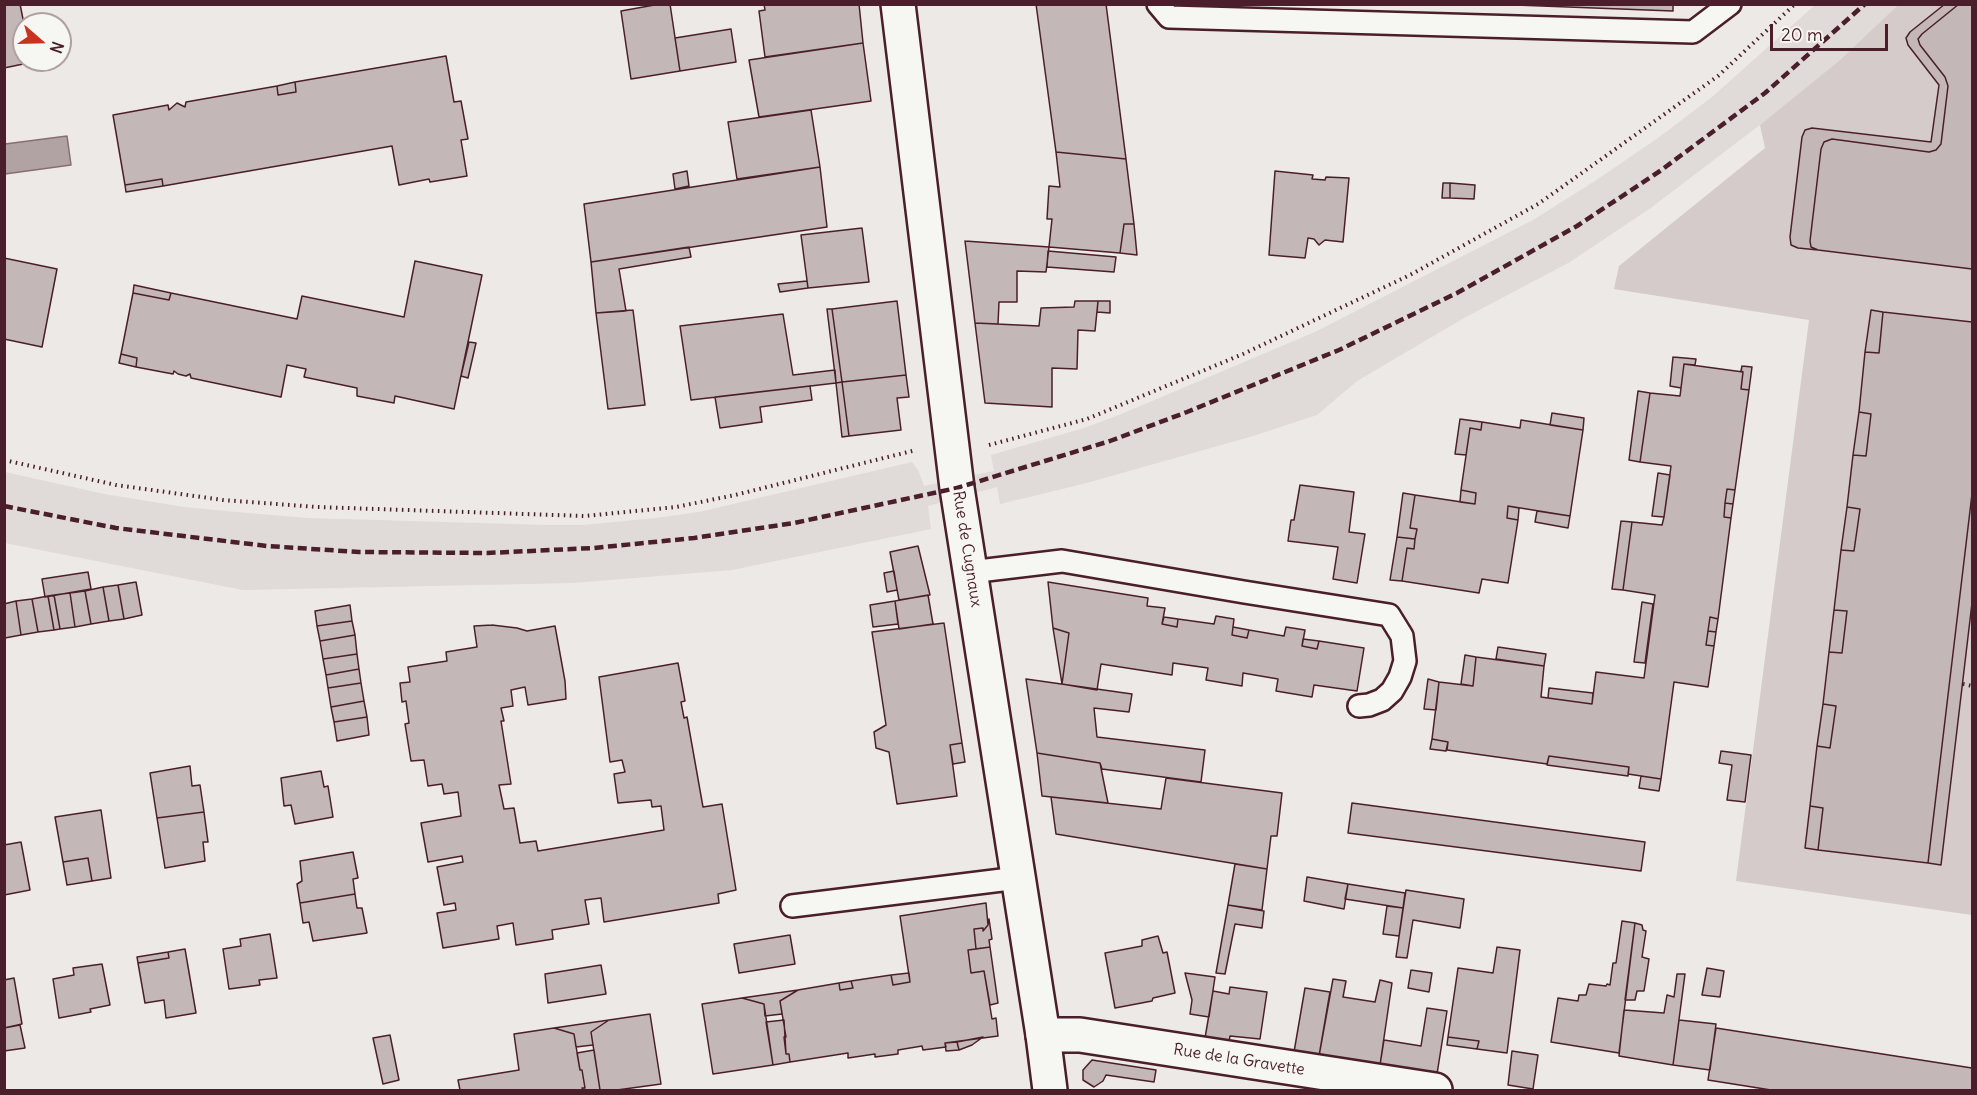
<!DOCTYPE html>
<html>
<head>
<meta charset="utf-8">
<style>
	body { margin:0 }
	#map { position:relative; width:1977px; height:1095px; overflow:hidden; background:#ece9e6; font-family:Delius,sans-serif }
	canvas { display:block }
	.frame { position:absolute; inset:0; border:6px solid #4a1f2b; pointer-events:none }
	.north { position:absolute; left:12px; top:12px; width:60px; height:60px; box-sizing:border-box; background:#f6f6f2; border:2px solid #b1a0a2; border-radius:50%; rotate:110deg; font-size:16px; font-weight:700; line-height:24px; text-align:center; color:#4a1f2b }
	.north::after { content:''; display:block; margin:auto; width:21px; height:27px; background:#c8321e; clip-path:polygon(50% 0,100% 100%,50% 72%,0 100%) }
	.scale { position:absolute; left:1770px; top:24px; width:118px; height:27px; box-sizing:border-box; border:3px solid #4a1f2b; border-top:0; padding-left:8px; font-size:18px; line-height:21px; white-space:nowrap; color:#4a1f2b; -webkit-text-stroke:4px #f6f6f2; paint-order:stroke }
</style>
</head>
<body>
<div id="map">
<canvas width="1977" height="1095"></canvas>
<div class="frame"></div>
<div class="north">N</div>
<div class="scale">20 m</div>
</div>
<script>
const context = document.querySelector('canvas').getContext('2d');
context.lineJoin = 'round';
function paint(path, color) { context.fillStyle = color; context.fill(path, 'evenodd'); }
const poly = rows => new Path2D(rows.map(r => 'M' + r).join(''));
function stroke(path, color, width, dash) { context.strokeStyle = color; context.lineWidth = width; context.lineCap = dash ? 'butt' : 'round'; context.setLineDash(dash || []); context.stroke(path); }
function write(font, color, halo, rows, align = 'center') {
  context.font = font + ' Delius,sans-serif'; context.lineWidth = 6; context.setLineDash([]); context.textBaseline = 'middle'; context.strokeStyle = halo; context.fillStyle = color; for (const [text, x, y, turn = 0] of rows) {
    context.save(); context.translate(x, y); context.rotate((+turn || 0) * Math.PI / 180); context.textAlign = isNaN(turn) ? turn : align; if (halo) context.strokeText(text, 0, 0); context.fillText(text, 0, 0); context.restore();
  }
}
paint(poly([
	[1815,5,1898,5,1840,60,1769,118,1652,207,1570,262,1464,318,1357,381,1317,415,1253,436,1083,484,1000,504,997,487,928,506,931,529,732,570,573,583,243,590,5,543,5,472,104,494,184,507,225,511,308,518,546,525,583,525,656,518,699,512,912,462,918,470,924,486,994,471,991,455,1084,428,1119,415,1315,332,1533,220,1595,181,1658,138,1712,97]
]), '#e0dad8');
paint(poly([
	[1898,5,1945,5,1910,32,1906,38,1908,45,1939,85,1931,142,1805,130,1802,137,1790,237,1791,245,1798,248,1972,269,1972,322,1871,310,1805,848,1941,865,1972,603,1972,915,1736,881,1809,320,1614,289,1619,266,1765,148,1760,125,1840,60]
]), '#d4cbca');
const water = poly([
	[67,136,71,165,5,174,5,144,67,136]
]);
paint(water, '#b1a2a3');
stroke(water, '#886e73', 1.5);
const building = poly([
	[4,4,20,4,24,24,24,60,32,60,33,62,4,68,4,4],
	[660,4,670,4,680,71,631,79,621,11,660,4],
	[764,4,859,4,863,43,765,57,759,11,765,10,764,4],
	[1036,4,1106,4,1126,159,1056,152,1036,4],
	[1489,4,1673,4,1673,11,1489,4],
	[1945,4,1959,4,1922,34,1918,39,1920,45,1945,77,1948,86,1941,144,1936,150,1929,152,1832,139,1824,142,1821,149,1810,241,1811,247,1818,250,1798,248,1791,245,1790,237,1802,137,1805,130,1812,128,1931,142,1939,85,1908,45,1906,38,1910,32,1945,4],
	[1959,4,1972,4,1972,269,1818,250,1811,247,1810,241,1821,149,1824,142,1832,139,1929,152,1936,150,1941,144,1948,86,1945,77,1920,45,1918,39,1922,34,1959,4],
	[731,29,736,62,680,71,675,38,731,29],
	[863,43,871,101,759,117,749,60,863,43],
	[446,56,454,102,461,101,468,139,461,140,467,176,430,182,429,179,399,185,392,146,163,186,162,179,125,185,113,115,168,105,169,110,177,103,185,107,186,102,277,86,278,95,296,92,295,82,446,56],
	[295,82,296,92,278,95,277,86,295,82],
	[811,110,820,167,737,179,728,122,811,110],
	[1056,152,1126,159,1134,224,1124,224,1120,253,1049,247,1052,219,1047,219,1049,186,1060,187,1056,152],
	[820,167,827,227,591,262,584,204,820,167],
	[687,171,689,186,675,189,673,174,687,171],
	[1275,171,1313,175,1312,179,1325,180,1326,177,1349,178,1343,242,1325,240,1319,245,1314,239,1308,238,1305,258,1269,255,1275,171],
	[162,179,163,186,126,192,125,185,162,179],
	[1443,183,1450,183,1450,198,1442,198,1443,183],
	[1450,183,1475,185,1474,199,1450,198,1450,183],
	[1124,224,1134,224,1137,255,1120,253,1124,224],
	[862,228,869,282,808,288,801,235,862,228],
	[965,241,1049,247,1046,272,1017,271,1017,302,999,302,998,324,975,323,965,241],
	[689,247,691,257,619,269,626,311,596,313,591,262,689,247],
	[1048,251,1116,257,1114,272,1047,267,1048,251],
	[4,258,57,269,42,347,4,339,4,258],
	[415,261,482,275,454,409,395,396,394,403,357,396,357,388,304,377,306,369,287,365,281,397,191,378,190,374,186,376,178,374,174,371,173,374,136,367,137,358,121,354,133,293,169,300,171,293,297,319,302,296,404,317,415,261],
	[807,281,808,288,780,292,778,284,807,281],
	[134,285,171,293,169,300,133,293,134,285],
	[897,301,906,375,842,382,832,309,897,301],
	[1075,301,1098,301,1095,331,1078,330,1077,369,1052,368,1052,407,985,403,975,323,1039,326,1041,308,1074,307,1075,301],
	[1098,301,1110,301,1110,313,1097,312,1098,301],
	[827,309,832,309,842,382,836,383,827,309],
	[633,310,645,405,608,409,596,313,633,310],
	[1871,310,1883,312,1879,353,1865,352,1871,310],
	[1883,312,1972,322,1972,494,1928,863,1818,850,1823,808,1810,806,1817,746,1830,748,1836,706,1823,704,1829,652,1842,653,1847,611,1834,610,1841,550,1854,551,1860,509,1847,507,1853,455,1866,456,1871,414,1859,412,1865,352,1879,353,1883,312],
	[783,314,793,375,835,370,836,383,691,400,680,326,783,314],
	[469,342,476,343,468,378,461,376,469,342],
	[121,354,137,358,136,367,119,363,121,354],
	[1673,357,1696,359,1695,365,1684,364,1681,388,1670,386,1673,357],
	[1684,364,1743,372,1741,389,1749,390,1735,490,1727,489,1725,503,1724,517,1731,518,1718,619,1710,617,1706,645,1714,646,1708,687,1674,682,1661,779,1628,774,1629,767,1549,756,1547,764,1447,750,1448,742,1432,739,1439,682,1473,686,1476,657,1544,666,1541,697,1548,698,1592,704,1596,672,1644,678,1655,595,1623,590,1632,522,1662,525,1664,517,1671,466,1640,462,1650,393,1680,396,1684,364],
	[1742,366,1752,367,1749,390,1741,389,1743,372,1741,371,1742,366],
	[906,375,909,397,897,398,901,430,849,436,842,382,906,375],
	[842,382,849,436,842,437,836,383,842,382],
	[810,386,812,400,760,407,762,422,720,428,715,397,810,386],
	[1638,391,1650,393,1640,462,1629,460,1638,391],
	[1859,412,1871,414,1866,456,1853,455,1859,412],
	[1552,413,1584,418,1583,430,1550,425,1552,413],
	[1460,419,1482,422,1481,430,1470,428,1466,455,1455,454,1460,419],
	[1521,420,1583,430,1570,516,1508,506,1507,518,1518,520,1508,583,1482,579,1479,593,1402,581,1407,548,1414,549,1415,539,1417,529,1410,528,1415,495,1475,504,1476,493,1461,490,1470,428,1481,430,1482,422,1520,428,1521,420],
	[1658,473,1670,475,1664,517,1652,516,1658,473],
	[1300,485,1354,492,1349,532,1365,534,1357,583,1333,579,1338,547,1288,541,1291,520,1294,520,1300,485],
	[1727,489,1735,490,1733,504,1725,503,1727,489],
	[1461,490,1476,493,1475,504,1460,502,1461,490],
	[1403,493,1415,495,1410,528,1417,529,1415,539,1397,537,1403,493],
	[1972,494,1972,603,1941,865,1928,863,1972,494],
	[1725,503,1733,504,1731,518,1724,517,1725,503],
	[1508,506,1519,508,1518,520,1507,518,1508,506],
	[1847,507,1860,509,1854,551,1841,550,1847,507],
	[1537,511,1570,516,1568,528,1535,522,1537,511],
	[1621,521,1632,522,1623,590,1612,589,1621,521],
	[1397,537,1415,539,1414,549,1407,548,1402,581,1390,580,1397,537],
	[918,546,930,595,899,600,890,552,918,546],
	[894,571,897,590,887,592,884,573,894,571],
	[88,572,91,589,45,597,42,579,88,572],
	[136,582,142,615,124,619,118,585,136,582],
	[1048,582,1148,598,1147,606,1165,608,1162,624,1177,627,1178,619,1214,624,1216,616,1234,619,1232,635,1247,638,1249,630,1284,636,1286,627,1305,630,1302,646,1317,649,1319,641,1364,648,1357,691,1314,685,1312,697,1276,691,1278,679,1243,673,1242,686,1206,680,1208,668,1173,663,1172,675,1101,664,1097,690,1062,684,1069,633,1053,628,1048,582],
	[118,585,124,619,109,621,103,587,118,585],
	[103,587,109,621,91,624,85,591,103,587],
	[85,591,91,624,75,627,70,593,85,591],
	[70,593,75,627,60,629,54,595,70,593],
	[54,595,60,629,54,630,48,596,54,595],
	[928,595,933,624,899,629,895,601,928,595],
	[48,596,54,630,38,632,32,599,48,596],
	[32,599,38,632,21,635,16,601,32,599],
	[16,601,21,635,5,638,4,604,16,601],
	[895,601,898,624,873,627,870,605,895,601],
	[1642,602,1653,604,1645,663,1634,662,1642,602],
	[350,605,352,621,317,626,315,611,350,605],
	[1834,610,1847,611,1842,653,1829,652,1834,610],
	[1164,617,1178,619,1177,627,1162,624,1164,617],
	[1710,617,1718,619,1716,632,1708,631,1710,617],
	[352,621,355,635,320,641,317,626,352,621],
	[944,623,962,743,950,745,957,796,897,804,889,752,876,748,874,732,886,725,872,632,944,623],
	[492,625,517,628,527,631,555,626,565,681,566,699,528,705,525,687,511,690,513,706,501,708,504,721,501,721,511,784,499,785,504,809,514,808,520,843,536,841,538,851,664,830,661,806,652,807,651,800,618,803,614,774,625,772,622,760,610,762,599,677,678,663,685,701,681,702,684,718,687,717,703,807,722,804,736,890,718,894,719,903,604,922,601,898,585,900,589,924,552,930,553,939,516,945,513,923,497,926,499,939,443,948,437,913,456,910,455,903,444,905,437,867,463,862,462,856,428,862,421,823,461,816,458,792,444,794,442,784,428,786,424,760,411,761,405,724,409,723,406,701,402,702,400,683,410,682,408,667,447,661,446,652,477,647,474,626,492,625],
	[1233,627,1249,630,1247,638,1232,635,1233,627],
	[1053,628,1069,633,1062,684,1053,628],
	[1708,631,1716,632,1714,646,1706,645,1708,631],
	[355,635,357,654,323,659,320,641,355,635],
	[1303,639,1319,641,1317,649,1302,646,1303,639],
	[1498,647,1546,654,1544,666,1496,659,1498,647],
	[357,654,359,669,326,675,323,659,357,654],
	[1465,655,1476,657,1473,686,1461,684,1465,655],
	[359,669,361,683,328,688,326,675,359,669],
	[1026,679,1132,694,1129,712,1094,708,1097,737,1205,750,1201,782,1102,769,1100,763,1037,753,1026,679],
	[1428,679,1439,682,1436,710,1424,709,1428,679],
	[361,683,364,701,331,707,328,688,361,683],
	[1549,688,1593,693,1592,704,1548,698,1549,688],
	[364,701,367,717,334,722,331,707,364,701],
	[1823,704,1836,706,1830,748,1817,746,1823,704],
	[367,717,369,735,337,741,334,722,367,717],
	[1432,739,1448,742,1446,751,1430,749,1432,739],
	[962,743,965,762,953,764,950,745,962,743],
	[1721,751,1751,755,1745,802,1727,800,1732,765,1719,763,1721,751],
	[1037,753,1100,763,1108,803,1042,796,1037,753],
	[1549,756,1629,767,1628,776,1547,765,1549,756],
	[190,766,192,786,200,785,204,812,157,818,150,773,190,766],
	[321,771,324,787,328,786,333,817,295,824,291,805,284,806,281,778,321,771],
	[1641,776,1661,779,1659,791,1639,788,1641,776],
	[1166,778,1282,793,1277,836,1271,836,1267,869,1056,834,1051,797,1161,809,1166,778],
	[1352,803,1645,842,1641,871,1348,833,1352,803],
	[1810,806,1823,808,1818,850,1805,848,1810,806],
	[101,810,111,878,92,881,88,858,63,862,55,817,101,810],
	[204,812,208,842,203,842,205,861,165,868,157,818,204,812],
	[21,842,30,890,4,895,4,845,21,842],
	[353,852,358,878,353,879,355,894,300,903,297,884,302,881,300,861,353,852],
	[88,858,92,881,67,885,63,862,88,858],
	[1235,864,1267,869,1262,910,1228,905,1235,864],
	[1307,877,1348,884,1344,909,1304,901,1307,877],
	[1348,884,1405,893,1403,908,1345,899,1348,884],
	[1406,890,1464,899,1460,928,1413,920,1407,958,1396,957,1406,890],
	[355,894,357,908,362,908,367,933,313,941,309,922,303,923,300,903,355,894],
	[986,903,988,925,983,931,983,928,974,929,976,949,968,950,971,973,984,971,992,1019,996,1018,998,1036,945,1043,946,1047,923,1050,922,1046,898,1050,898,1054,875,1057,875,1054,848,1058,848,1053,790,1062,789,1054,786,1054,784,1037,786,1037,780,1001,798,990,839,983,840,990,853,988,851,981,891,975,893,985,910,982,900,916,986,903],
	[1228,905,1264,911,1262,928,1235,924,1225,974,1216,973,1228,905],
	[1387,906,1403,908,1399,936,1383,934,1387,906],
	[989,919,992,939,989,940,990,947,976,949,974,929,983,928,983,931,988,925,989,919],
	[1622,921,1635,923,1619,1053,1551,1042,1558,998,1578,1001,1579,995,1586,995,1589,984,1606,986,1607,984,1610,985,1613,963,1616,963,1622,921],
	[1635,923,1642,925,1643,930,1646,931,1642,957,1649,959,1644,991,1637,991,1635,1000,1625,1000,1635,923],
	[270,934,277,978,259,980,260,985,229,989,223,949,241,946,240,939,270,934],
	[790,935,795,964,739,973,734,944,790,935],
	[1158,936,1163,953,1167,952,1175,993,1153,998,1152,1001,1115,1008,1105,953,1142,946,1142,940,1158,936],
	[990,947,998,1003,990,1005,984,971,971,973,968,950,990,947],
	[1497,947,1520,950,1507,1053,1477,1049,1479,1041,1448,1037,1458,968,1493,973,1497,947],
	[185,949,196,1013,166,1018,164,1000,145,1003,138,963,169,958,168,952,185,949],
	[168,952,169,958,138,963,137,957,168,952],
	[102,964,110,1005,90,1009,91,1012,59,1018,53,979,74,975,73,968,102,964],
	[601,965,606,994,548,1003,545,974,601,965],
	[1707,968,1724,971,1720,997,1702,995,1707,968],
	[1411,970,1432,973,1429,992,1408,988,1411,970],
	[909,973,910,982,893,985,891,975,909,973],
	[1185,973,1215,977,1209,1017,1190,1014,1192,1000,1185,973],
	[1677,974,1685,974,1673,1065,1619,1056,1624,1010,1664,1013,1667,995,1674,997,1677,974],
	[14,978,22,1024,4,1028,4,980,14,978],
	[1333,979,1346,981,1343,997,1375,1002,1380,980,1392,983,1380,1065,1319,1056,1333,979],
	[851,981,853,988,840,990,839,983,851,981],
	[1230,987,1267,992,1260,1039,1230,1036,1229,1042,1205,1038,1213,991,1229,994,1230,987],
	[1305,988,1330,992,1319,1056,1294,1052,1305,988],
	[798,990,780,1001,782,1014,765,1016,764,1004,742,998,798,990],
	[742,998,764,1004,773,1065,713,1074,702,1004,742,998],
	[1427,1008,1447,1011,1437,1074,1380,1065,1384,1040,1421,1046,1427,1008],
	[650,1014,661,1084,617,1090,600,1090,591,1032,609,1020,650,1014],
	[609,1020,591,1032,593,1045,576,1047,574,1034,554,1028,609,1020],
	[784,1020,786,1054,789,1054,790,1062,773,1065,766,1022,784,1020],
	[1679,1020,1716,1024,1710,1070,1673,1065,1679,1020],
	[20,1025,25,1048,4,1051,4,1028,20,1025],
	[554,1028,574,1034,580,1070,582,1070,585,1088,582,1088,583,1090,460,1090,458,1080,519,1070,514,1034,554,1028],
	[1716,1028,1972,1068,1972,1090,1771,1090,1708,1080,1716,1028],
	[390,1035,399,1080,383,1084,373,1038,390,1035],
	[983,1037,972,1045,959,1050,957,1042,983,1037],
	[1448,1037,1479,1041,1477,1049,1447,1045,1448,1037],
	[957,1042,959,1050,946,1051,945,1043,957,1042],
	[594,1050,600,1090,583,1090,582,1088,585,1088,582,1070,580,1070,577,1053,594,1050],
	[1512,1051,1538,1055,1533,1089,1508,1085,1512,1051],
	[1092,1060,1156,1070,1154,1082,1106,1075,1103,1081,1094,1087,1083,1080,1083,1070,1092,1060]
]);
paint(building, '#c4b7b7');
stroke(building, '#4a1f2b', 1.5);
const service = poly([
	[1158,4,1169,17,1693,32,1730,4],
	[970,572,1062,561,1244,592,1389,615,1402,636,1405,661,1400,677,1392,691,1382,700,1369,705,1359,706],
	[792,906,1018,878]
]);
const minor = poly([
	[1043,1035,1080,1035,1435,1090]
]);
const tertiary = poly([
	[898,4,957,488,1043,1035,1050,1090]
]);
stroke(service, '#4a1f2b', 26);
stroke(minor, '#4a1f2b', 38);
stroke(tertiary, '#4a1f2b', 38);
stroke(poly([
	[989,445,1087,419,1243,354,1410,275,1538,204,1579,175,1718,76,1795,4],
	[4,460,116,485,223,500,317,507,585,516,676,507,735,495,916,450],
	[1963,684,1972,686]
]), '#4a1f2b', 4, [1.5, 4.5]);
stroke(service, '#f6f6f2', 21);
stroke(minor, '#f6f6f2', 33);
stroke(tertiary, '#f6f6f2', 33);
stroke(poly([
	[4,506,116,528,267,546,359,552,487,553,594,548,694,538,794,523,957,488,1110,441,1187,412,1339,350,1457,293,1577,226,1660,171,1765,93,1865,4]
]), '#4a1f2b', 4.5, [9, 4.5]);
write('16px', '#4a1f2b', '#f6f6f2', [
	["Rue de Cugnaux",967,549,81],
	["Rue de la Gravette",1239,1060,9]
]);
</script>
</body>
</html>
